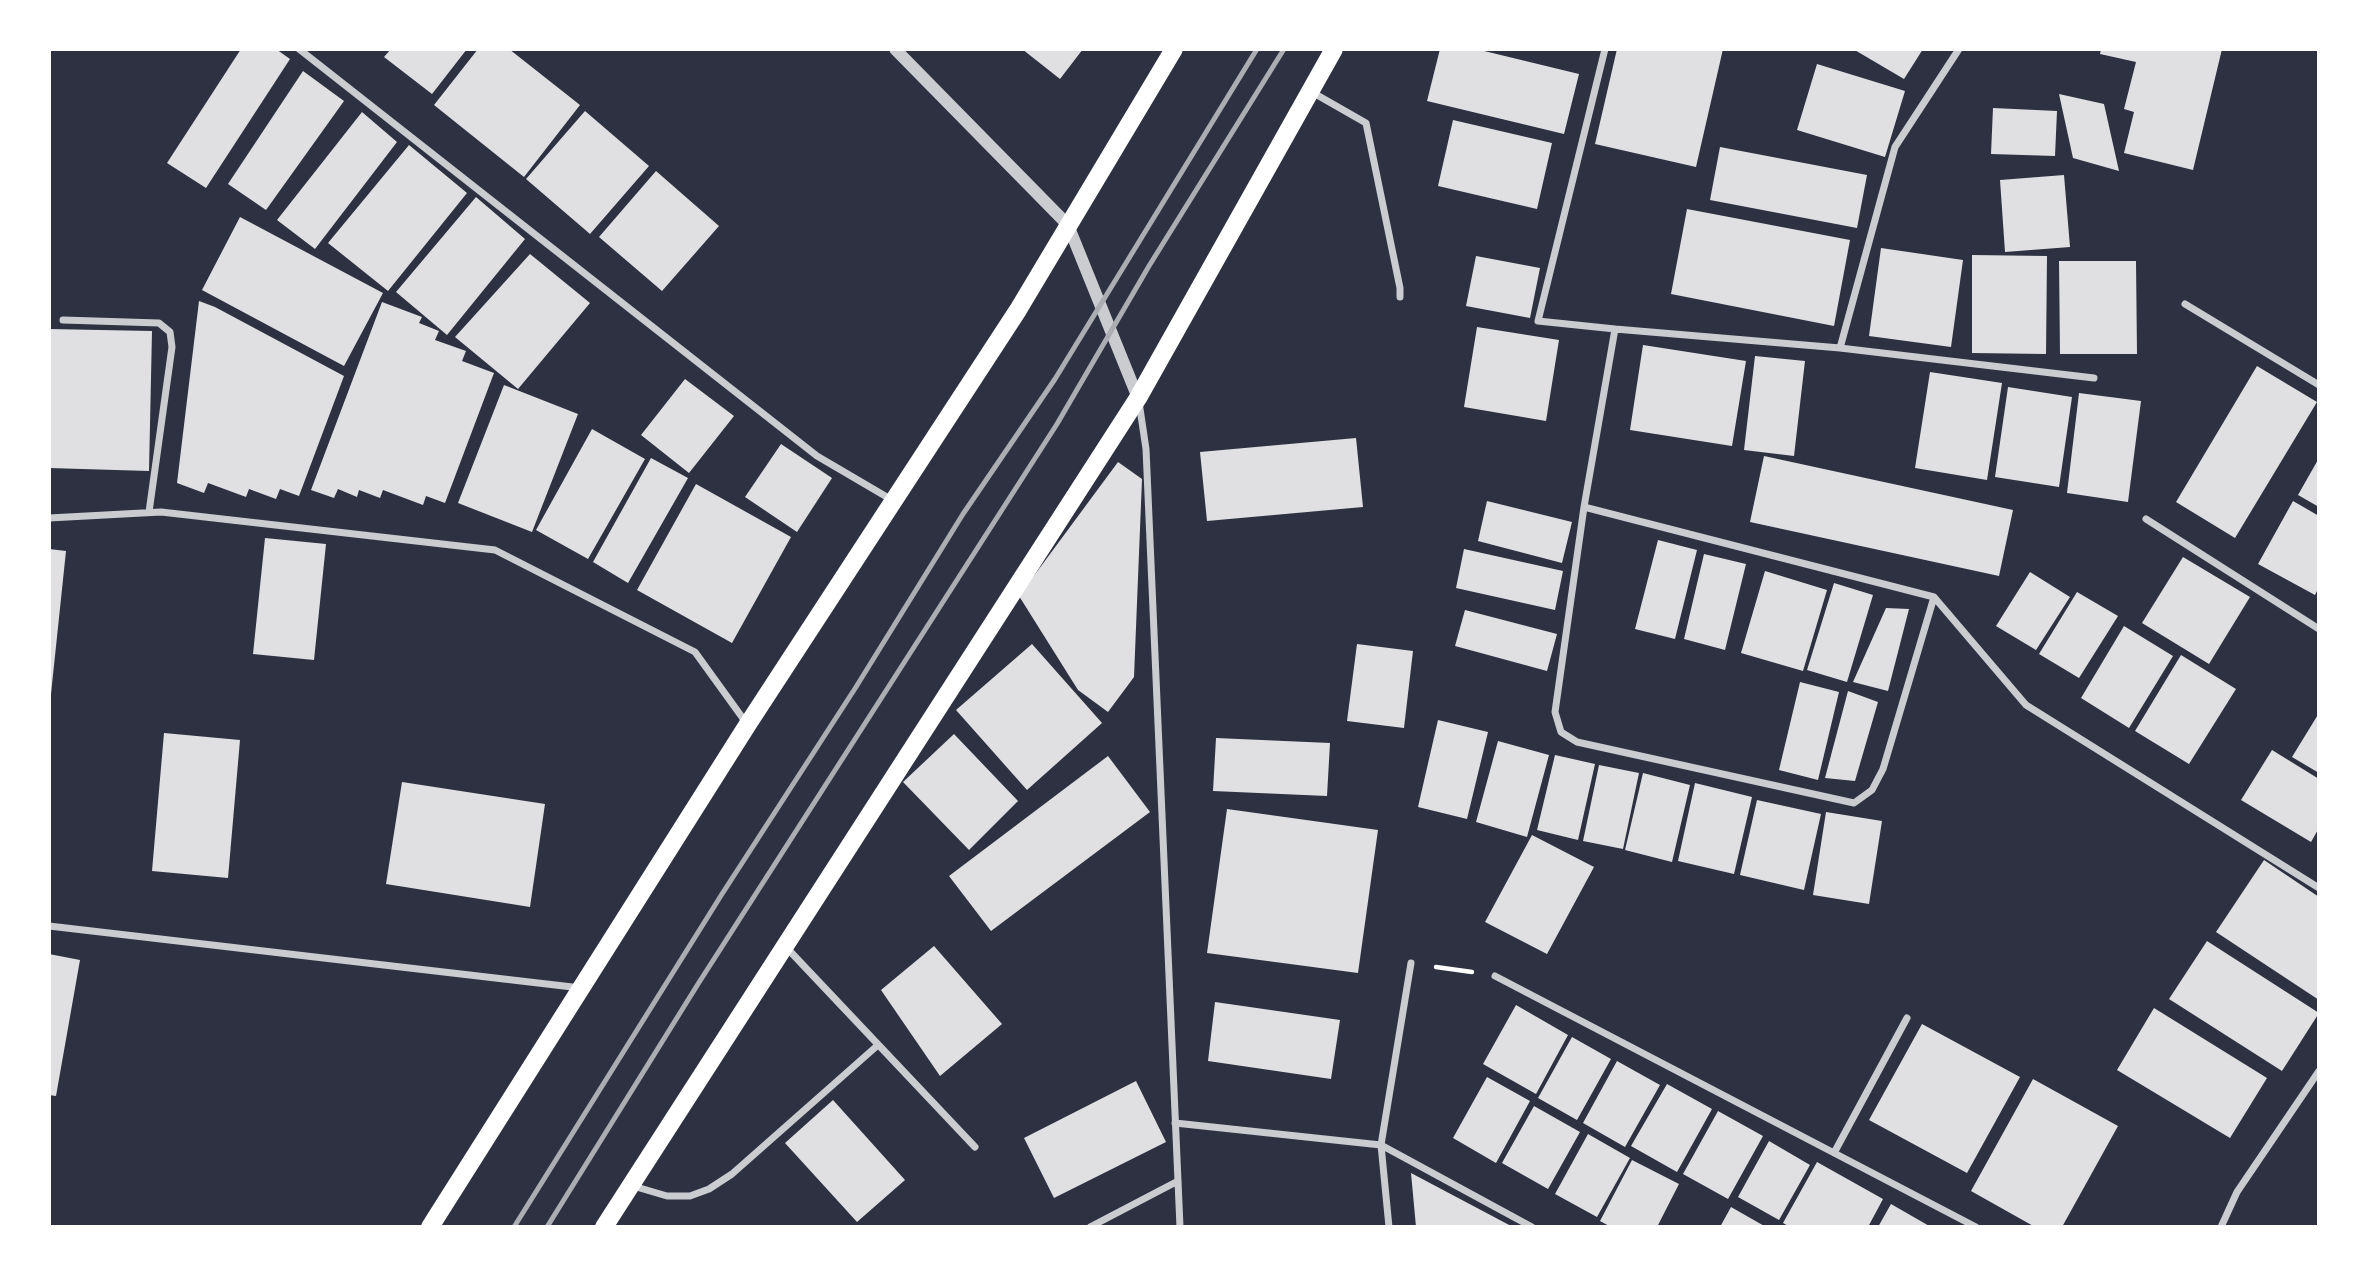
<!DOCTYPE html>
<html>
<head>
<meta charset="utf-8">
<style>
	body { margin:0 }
	#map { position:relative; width:2368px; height:1276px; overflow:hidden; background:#2d3142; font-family:"PT Sans Narrow",sans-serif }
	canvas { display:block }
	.frame { position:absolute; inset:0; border:51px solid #fff; pointer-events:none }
</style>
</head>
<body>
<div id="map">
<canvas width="2368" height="1276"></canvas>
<div class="frame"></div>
</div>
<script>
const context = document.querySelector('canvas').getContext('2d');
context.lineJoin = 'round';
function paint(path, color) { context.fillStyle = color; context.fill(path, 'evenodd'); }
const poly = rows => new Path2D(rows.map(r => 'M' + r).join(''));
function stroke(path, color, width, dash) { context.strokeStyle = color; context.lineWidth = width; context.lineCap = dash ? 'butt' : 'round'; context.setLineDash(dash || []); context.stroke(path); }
paint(poly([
	[241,49,276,49,290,59,206,188,167,163],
	[391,49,467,49,432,94,384,57],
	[478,49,509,49,580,105,524,177,434,105],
	[1022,49,1083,49,1060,79],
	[1440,49,1476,49,1579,74,1564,134,1427,101],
	[1617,49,1723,49,1696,167,1595,144],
	[1853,49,1923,49,1904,79],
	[2101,49,2222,49,2193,170,2124,153,2134,112,2124,109,2136,62,2100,54],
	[1817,64,1905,91,1885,157,1797,130],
	[303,71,344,101,266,210,228,184],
	[2059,94,2104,104,2119,171,2073,158],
	[1993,108,2057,111,2055,156,1991,154],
	[585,111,649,166,590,234,526,179],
	[362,112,397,142,315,249,277,220],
	[1453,120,1552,143,1537,209,1438,186],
	[409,145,467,193,388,291,328,243],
	[1720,147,1867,175,1857,228,1710,200],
	[656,171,719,226,662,291,599,237],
	[2064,175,2070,247,2005,252,2000,180],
	[476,197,525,239,447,335,396,292],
	[1687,209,1850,240,1834,326,1671,294],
	[240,217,383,293,344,366,202,290],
	[1881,248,1963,260,1951,347,1869,336],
	[530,254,590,303,518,389,455,337],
	[1972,255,2047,256,2046,354,1972,353],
	[1476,256,1540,268,1530,318,1466,306],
	[2059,261,2136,261,2137,354,2060,354],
	[199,301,215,307,344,376,299,496,280,489,276,499,249,489,246,497,208,483,204,493,177,483],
	[382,302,422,317,419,323,439,331,435,340,466,351,462,361,494,373,445,503,426,496,423,505,383,490,380,498,359,490,357,497,338,489,334,498,311,490],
	[1477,327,1559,340,1546,421,1464,407],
	[49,329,152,331,149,471,49,468],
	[1643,345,1746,361,1732,446,1630,430],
	[1755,356,1805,361,1794,456,1744,450],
	[2257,366,2317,402,2235,538,2176,502],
	[1930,372,2002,383,1987,480,1915,468],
	[685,379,734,416,689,473,641,435],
	[504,385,578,414,532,532,458,503],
	[2008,387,2072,397,2059,487,1995,477],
	[2079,393,2141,401,2128,502,2067,493],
	[592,429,645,459,588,559,536,530],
	[1356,438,1363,507,1207,521,1200,452],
	[781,444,832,478,797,532,745,497],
	[1764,456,2013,510,1999,576,1750,522],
	[651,458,688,478,628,583,593,562],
	[2319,458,2319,507,2298,495],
	[1118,462,1142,479,1134,677,1108,712,1078,690,1019,596],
	[696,484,791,537,732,643,637,590],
	[1487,501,1572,522,1562,563,1478,541],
	[2293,501,2319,516,2319,587,2315,595,2258,564],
	[265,538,326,544,314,660,253,654],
	[1658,540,1697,550,1675,639,1635,629],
	[49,549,66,551,51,694,49,694],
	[1464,549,1563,571,1555,610,1456,588],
	[1704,554,1746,564,1725,650,1684,639],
	[2183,557,2250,597,2209,664,2142,623],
	[1765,571,1827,590,1803,671,1741,653],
	[2030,572,2070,597,2036,650,1996,626],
	[1834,583,1873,595,1847,682,1807,670],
	[2077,592,2118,616,2079,678,2039,654],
	[1886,608,1909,609,1888,691,1853,682],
	[1465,610,1557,634,1547,671,1455,646],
	[2124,626,2173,656,2129,728,2081,698],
	[1032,644,1102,723,1027,790,956,710],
	[1357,644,1413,651,1404,728,1347,721],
	[2181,655,2236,689,2189,764,2135,731],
	[1800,682,1839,692,1818,780,1779,770],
	[1848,691,1878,702,1855,781,1825,778],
	[2319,713,2319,773,2292,757],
	[1438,720,1488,732,1467,819,1418,807],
	[164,733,240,740,228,878,152,871],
	[954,734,1018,801,969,850,903,782],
	[1216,738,1330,743,1327,796,1213,791],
	[1498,741,1549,755,1527,837,1476,822],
	[2272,750,2319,779,2319,828,2311,842,2241,800],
	[1555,755,1595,764,1578,840,1537,830],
	[1108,756,1150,812,991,931,949,876],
	[1599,765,1639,773,1623,849,1583,841],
	[1643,773,1690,785,1672,862,1625,850],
	[402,782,545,804,530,907,386,884],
	[1695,783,1752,797,1734,874,1678,861],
	[1757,800,1821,814,1804,890,1740,875],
	[1227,809,1378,830,1358,973,1207,953],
	[1826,812,1882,821,1869,904,1813,895],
	[1532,835,1594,867,1547,954,1485,922],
	[2264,860,2319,897,2319,1000,2216,932],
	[2207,941,2319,1013,2282,1071,2169,999],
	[934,946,1002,1024,940,1076,881,990],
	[49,954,80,960,56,1096,49,1095],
	[1215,1002,1340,1020,1331,1079,1208,1061],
	[1516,1005,1568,1035,1536,1094,1483,1064],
	[2154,1008,2267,1078,2230,1138,2117,1070],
	[1922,1024,2020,1077,1967,1173,1869,1120],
	[1572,1037,1611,1059,1577,1120,1538,1098],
	[1617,1061,1660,1085,1625,1147,1583,1123],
	[1487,1077,1530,1101,1496,1163,1453,1138],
	[2033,1079,2118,1126,2062,1227,2035,1227,1971,1191],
	[1136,1081,1166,1142,1054,1198,1024,1138],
	[1667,1084,1712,1109,1677,1172,1631,1146],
	[833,1100,905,1180,857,1222,785,1143],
	[1534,1106,1580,1132,1548,1189,1502,1163],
	[1718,1111,1763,1136,1728,1199,1683,1174],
	[1588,1134,1630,1158,1597,1217,1555,1194],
	[1769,1141,1810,1165,1779,1220,1738,1197],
	[1632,1160,1679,1184,1657,1227,1611,1227,1600,1221],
	[1817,1162,1883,1199,1868,1227,1790,1227,1783,1223],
	[1411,1173,1513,1227,1416,1227],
	[1891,1204,1931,1227,1878,1227],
	[1731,1207,1766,1227,1720,1227]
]), '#e0e0e3');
stroke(poly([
	[1436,967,1472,972]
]), '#fff', 4.5);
stroke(poly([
	[299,49,817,456,892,500],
	[1605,49,1538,321,1615,329],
	[1310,91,1366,123,1400,288,1400,297],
	[2185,304,2319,385],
	[63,320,159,323,170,332,172,347,149,512],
	[1840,348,1895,147,1959,49],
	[1139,402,1146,449,1180,1227],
	[1584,507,1934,597,2026,705,2319,888],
	[49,518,161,512,495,550,695,652,747,724],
	[2146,519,2319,629],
	[1934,597,1883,769,1872,790,1854,803,1577,742,1561,732,1555,712,1584,507,1615,329,1840,348,2094,378],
	[49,926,581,988],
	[785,946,975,1147],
	[1495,976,1976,1227],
	[1175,1123,1381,1145,1532,1227],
	[1834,1153,1907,1018],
	[633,1186,667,1196,690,1196,709,1189,732,1174,878,1045],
	[1090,1227,1178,1181],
	[1389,1227,1381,1145,1411,963],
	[2221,1227,2237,1192,2319,1071]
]), '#caccd0', 7);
stroke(poly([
	[895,49,1068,225,1138,398]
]), '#caccd0', 12);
stroke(poly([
	[430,1227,748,724,1018,310,1174,49],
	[604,1227,1138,398,1334,49]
]), '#fff', 18);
stroke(poly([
	[514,1227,722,894,856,687,963,514,1055,379,1257,49],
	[547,1227,698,984,1057,424,1149,266,1284,49]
]), '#abadb3', 5);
</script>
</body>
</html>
